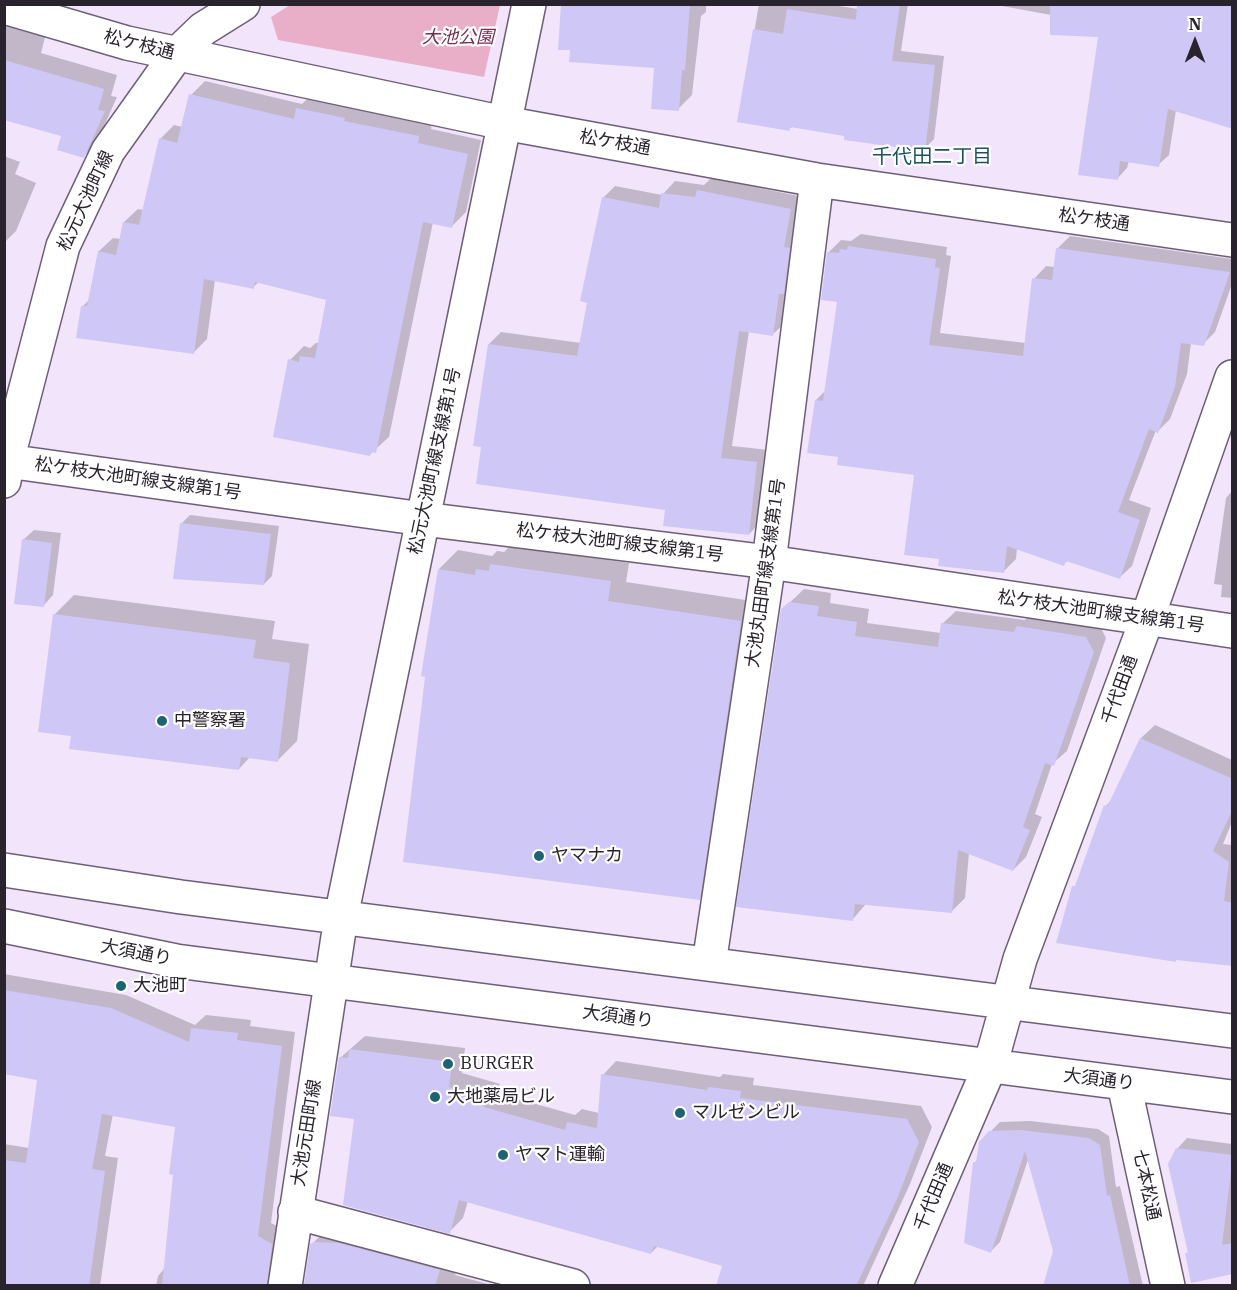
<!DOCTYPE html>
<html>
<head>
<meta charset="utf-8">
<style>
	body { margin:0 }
	#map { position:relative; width:1237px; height:1290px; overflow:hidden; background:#f2e5fb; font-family:"IBM Plex Serif",serif }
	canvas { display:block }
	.frame { position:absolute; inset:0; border:6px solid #29232d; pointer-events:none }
	.north { position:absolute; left:1165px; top:12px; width:60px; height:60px; -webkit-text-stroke:4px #fff; paint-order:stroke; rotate:0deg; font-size:16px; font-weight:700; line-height:24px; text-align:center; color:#29232d }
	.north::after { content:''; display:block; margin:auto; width:21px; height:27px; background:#29232d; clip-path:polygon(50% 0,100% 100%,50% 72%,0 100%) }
</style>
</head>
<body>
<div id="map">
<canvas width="1237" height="1290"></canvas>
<div class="frame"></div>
<div class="north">N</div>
</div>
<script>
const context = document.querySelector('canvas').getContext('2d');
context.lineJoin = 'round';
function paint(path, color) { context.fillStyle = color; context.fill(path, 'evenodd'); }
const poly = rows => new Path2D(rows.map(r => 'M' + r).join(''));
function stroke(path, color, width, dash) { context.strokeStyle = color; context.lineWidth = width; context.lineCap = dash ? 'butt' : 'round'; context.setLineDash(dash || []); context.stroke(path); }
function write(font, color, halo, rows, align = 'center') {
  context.font = font + ' "IBM Plex Serif","Noto Sans JP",serif'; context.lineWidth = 4.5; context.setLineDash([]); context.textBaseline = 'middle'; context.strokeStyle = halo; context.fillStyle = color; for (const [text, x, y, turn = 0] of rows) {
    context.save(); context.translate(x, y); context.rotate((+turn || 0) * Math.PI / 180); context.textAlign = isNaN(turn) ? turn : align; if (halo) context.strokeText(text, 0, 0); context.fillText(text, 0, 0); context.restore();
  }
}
paint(poly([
	[290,5,290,4,500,5,484,77,278,40,271,17]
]), '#e9aec8');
paint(poly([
	[563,4,706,4,706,12,701,16,692,95,678,109,655,67,572,49],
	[759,4,827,4,858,9,858,4,908,4,901,51,944,56,934,139,924,149,793,126,789,129,739,121],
	[991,4,1232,4,1176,110,1169,155,1158,165,1129,161,1127,168,1117,179,1099,35,1051,15],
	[4,25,45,37,41,53,117,75,111,96,117,97,97,142,83,157,63,135,4,118],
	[205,81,302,104,311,95,432,123,431,129,481,140,466,212,452,226,433,222,389,437,369,455,290,360,304,346,310,348,316,343,319,343,328,299,259,282,253,287,215,280,207,339,193,353,83,306,89,300,99,251,113,238,121,239,124,222,138,209,144,210,160,139,174,125,183,127,191,95],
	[4,156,20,162,15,174,36,183,16,231,4,243],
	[711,178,803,197,785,323,772,335,749,331,732,446,769,450,761,522,749,534,667,509,483,446,489,344,501,332,581,343,603,198,615,186,662,195,675,181,704,185],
	[861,234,947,247,946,255,951,256,940,333,1026,343,1034,279,1046,266,1055,267,1058,248,1070,236,1232,259,1232,284,1215,332,1203,344,1191,343,1187,374,1170,419,1158,431,1156,430,1129,500,1151,508,1132,566,1119,578,1068,560,1064,564,1017,548,1016,559,1004,571,941,558,915,473,839,456,816,400,826,390,839,301,828,253,841,240,851,241],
	[1232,491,1232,598,1221,597,1222,585,1214,584,1226,498],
	[190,515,279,526,272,576,264,584,182,523],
	[34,530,61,533,53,595,43,606,23,540],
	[510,546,629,563,626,582,759,602,718,880,699,899,439,569,458,550,492,556,497,551,504,552],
	[804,589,831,593,830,603,869,609,867,623,941,633,942,624,956,611,1025,620,1031,613,1099,624,1106,638,1067,751,1052,764,1035,814,1042,817,1026,857,1013,870,969,853,965,898,952,911,866,904,852,920,782,610],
	[74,595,275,621,272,639,309,644,297,741,277,761,250,757,239,769,73,735,54,615],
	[1155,725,1232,760,1232,822,1223,844,1232,845,1232,966,1074,887,1079,882,1106,806,1112,799,1141,738],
	[4,974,126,995,195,1025,206,1015,251,1020,250,1026,295,1032,271,1223,285,1230,286,1286,156,1286,158,1276,165,1268,175,1174,176,1125,113,1114,105,1156,118,1158,100,1286,4,1286,4,1144,29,1148,39,1079,4,1072],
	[365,1036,465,1048,462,1073,500,1084,497,1093,575,1115,582,1109,599,1113,603,1075,616,1061,720,1077,723,1074,754,1078,753,1085,921,1106,932,1127,910,1184,863,1286,718,1286,724,1265,658,1246,651,1253,468,1201,463,1218,449,1232,356,1118,340,1058],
	[1030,1121,1098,1129,1109,1136,1116,1187,1120,1186,1143,1286,1047,1286,1054,1251,1029,1157,1000,1242,991,1251,975,1163,990,1132,1000,1122],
	[1187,1138,1232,1144,1232,1272,1186,1254,1189,1251,1177,1149],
	[326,1230,459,1261,455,1275,495,1286,304,1286,312,1244]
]), '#0003');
paint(poly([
	[561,4,690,4,685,70,682,70,679,111,651,109,654,68,569,62,570,50,558,50],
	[857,4,900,4,892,61,935,65,925,151,844,140,844,136,790,127,790,131,737,122,753,29,783,34,787,9,856,20],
	[1050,4,1233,4,1233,129,1168,109,1159,167,1120,161,1118,180,1078,175,1098,37,1050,35],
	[4,60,104,89,98,110,105,111,84,158,57,150,61,136,4,120],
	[189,94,294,119,296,108,345,118,344,121,419,136,418,143,468,154,452,228,423,222,376,453,371,452,370,456,273,437,288,359,299,362,300,356,315,358,326,300,255,282,254,289,204,279,194,354,76,338,81,306,87,306,98,251,116,255,123,222,139,225,159,138,177,143],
	[697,190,791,209,784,247,790,248,784,294,779,294,773,336,739,331,721,458,757,462,749,535,663,526,665,510,476,484,481,447,473,446,488,344,577,356,587,303,580,301,602,197,659,208,661,193,695,197],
	[848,246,936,259,935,267,940,268,929,345,1023,356,1032,278,1052,280,1056,248,1230,272,1204,346,1181,343,1175,387,1158,433,1149,429,1118,512,1140,520,1120,579,1066,561,1064,566,1007,546,1004,573,938,566,939,559,904,555,914,475,837,465,838,457,807,453,815,400,823,401,837,302,821,300,827,252,839,253,840,249,847,250],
	[180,523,271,534,264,585,173,579],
	[22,539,52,543,44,607,14,604],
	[490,564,611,581,608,601,741,621,700,900,403,862,425,677,421,676,438,569,475,575,476,569,489,571],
	[789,602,819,606,817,616,857,622,855,636,938,647,941,623,1014,632,1017,626,1086,637,1094,652,1054,766,1045,763,1023,827,1030,830,1013,871,958,850,952,913,855,904,853,921,736,907,781,609],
	[53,614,256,640,253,658,290,663,278,762,241,757,239,770,69,749,71,736,38,732],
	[1140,738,1233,779,1233,809,1213,851,1229,862,1224,901,1233,903,1233,966,1176,960,1176,962,1056,943,1072,886,1075,886,1104,805,1107,807],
	[4,990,111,1008,189,1042,191,1028,238,1033,237,1040,282,1046,258,1236,272,1244,267,1286,162,1286,173,1175,169,1174,175,1127,102,1114,92,1169,105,1171,89,1286,4,1284,4,1160,26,1163,37,1080,4,1074],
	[349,1049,452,1062,449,1087,487,1098,484,1107,565,1130,567,1122,597,1128,601,1074,707,1090,708,1087,741,1091,740,1098,907,1119,919,1142,897,1199,856,1286,716,1286,722,1266,654,1246,651,1254,459,1200,450,1234,343,1205,354,1119,330,1116,339,1057,348,1058],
	[1020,1130,1089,1138,1100,1145,1107,1196,1110,1195,1130,1286,1043,1286,1053,1251,1025,1151,991,1253,964,1243,973,1162,976,1163,979,1142,989,1131],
	[1176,1148,1233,1155,1222,1245,1233,1243,1233,1274,1191,1283,1185,1253,1188,1253,1168,1164],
	[314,1242,339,1243,440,1270,435,1286,304,1286,310,1244]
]), '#cfc7f6');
const minor = poly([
	[4,7,127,43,504,123,817,180,1232,240],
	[7,461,423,519,769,562,1232,631],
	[4,481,7,461,63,246,108,151,177,54,203,29,243,4],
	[4,870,181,897,1232,1031],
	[4,926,176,961,1232,1097],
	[709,964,769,562,817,180],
	[1124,1084,1168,1286],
	[295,1212,573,1286],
	[285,1286,341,917,529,4],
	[895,1286,990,1066,1020,959,1147,619,1232,377]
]);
stroke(minor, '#6d5f77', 36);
stroke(minor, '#fff', 33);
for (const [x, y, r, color] of [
	[162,721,6,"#1c6473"],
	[539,856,6,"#1c6473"],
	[121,986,6,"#1c6473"],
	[448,1064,6,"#1c6473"],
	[435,1097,6,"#1c6473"],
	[680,1113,6,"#1c6473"],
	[503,1155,6,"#1c6473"]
]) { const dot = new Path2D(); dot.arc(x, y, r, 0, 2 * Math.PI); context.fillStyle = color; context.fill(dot); stroke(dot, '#fff', 2); }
write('italic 18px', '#762e54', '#fff', [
	["大池公園",458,38]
]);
write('18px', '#29232d', '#fff', [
	["松ケ枝通",139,45,14],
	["松ケ枝通",615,143,10],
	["松元大池町線",86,201,-65],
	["松ケ枝通",1094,220,8],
	["松元大池町線支線第1号",435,461,-78],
	["松ケ枝大池町線支線第1号",138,479,8],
	["松ケ枝大池町線支線第1号",620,543,7],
	["大池丸田町線支線第1号",766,573,-82],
	["松ケ枝大池町線支線第1号",1101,612,8],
	["千代田通",1120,690,-70],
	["大須通り",136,953,11],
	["大須通り",618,1017,8],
	["大須通り",1099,1080,7],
	["大池元田町線",307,1133,-81],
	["七本松通",1146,1185,78],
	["千代田通",934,1197,-67]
]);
write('18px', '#29232d', '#fff', [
	["中警察署",174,721],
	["ヤマナカ",551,856],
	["大池町",133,986],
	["BURGER",460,1064],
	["大地薬局ビル",447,1097],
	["マルゼンビル",692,1113],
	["ヤマト運輸",515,1155]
], 'left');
write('20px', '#1b525e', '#fff', [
	["千代田二丁目",932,157]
]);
</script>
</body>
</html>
